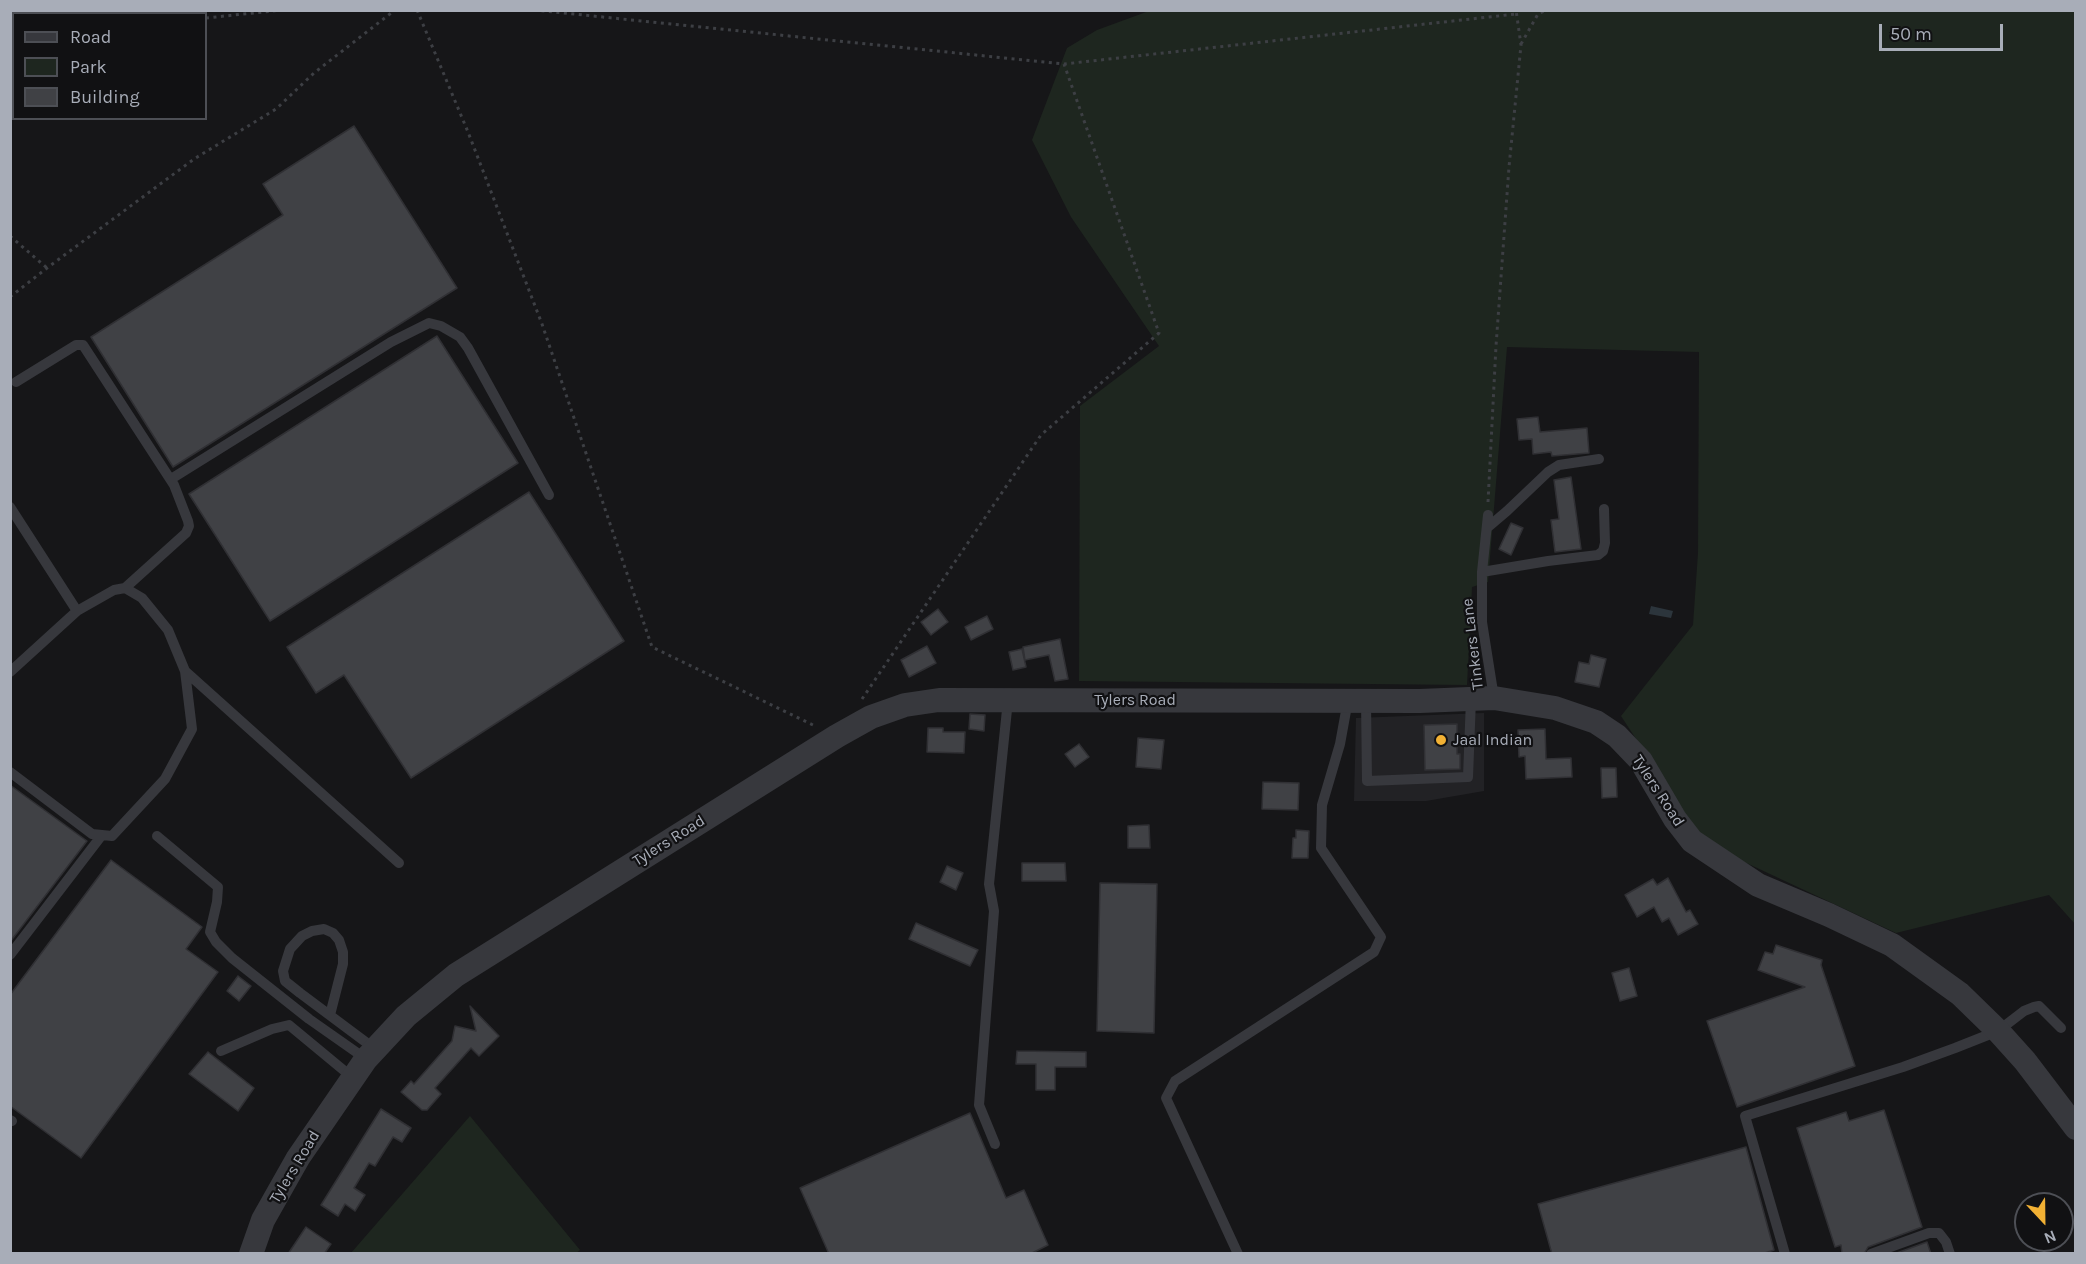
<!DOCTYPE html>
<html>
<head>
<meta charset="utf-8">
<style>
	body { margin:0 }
	#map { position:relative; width:2086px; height:1264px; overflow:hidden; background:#161618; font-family:Karla,sans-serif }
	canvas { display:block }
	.frame { position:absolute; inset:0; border:12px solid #a8adb8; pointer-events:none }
	.legend { position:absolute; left:12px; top:12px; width:195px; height:108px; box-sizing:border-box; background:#111113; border:2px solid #4d4f55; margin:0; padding:8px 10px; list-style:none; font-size:18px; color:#a8adb8 }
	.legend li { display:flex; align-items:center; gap:12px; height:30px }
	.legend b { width:30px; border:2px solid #4d4f55 }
	.north { position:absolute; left:2014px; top:1192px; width:60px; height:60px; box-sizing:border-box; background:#111113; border:2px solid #4d4f55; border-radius:50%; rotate:158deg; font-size:16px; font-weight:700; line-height:24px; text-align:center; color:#a8adb8 }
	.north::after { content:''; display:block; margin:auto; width:21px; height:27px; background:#f2b134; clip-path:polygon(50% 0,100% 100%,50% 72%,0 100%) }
	.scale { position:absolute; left:1879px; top:24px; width:124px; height:27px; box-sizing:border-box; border:3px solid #a8adb8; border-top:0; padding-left:8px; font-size:18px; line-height:21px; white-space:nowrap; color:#a8adb8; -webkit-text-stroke:4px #111113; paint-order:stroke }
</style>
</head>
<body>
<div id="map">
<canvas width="2086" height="1264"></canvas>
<div class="frame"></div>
<ul class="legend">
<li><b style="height:8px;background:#37383d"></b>Road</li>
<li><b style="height:16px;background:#1e261f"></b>Park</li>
<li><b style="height:16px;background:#404145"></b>Building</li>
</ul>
<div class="north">N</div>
<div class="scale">50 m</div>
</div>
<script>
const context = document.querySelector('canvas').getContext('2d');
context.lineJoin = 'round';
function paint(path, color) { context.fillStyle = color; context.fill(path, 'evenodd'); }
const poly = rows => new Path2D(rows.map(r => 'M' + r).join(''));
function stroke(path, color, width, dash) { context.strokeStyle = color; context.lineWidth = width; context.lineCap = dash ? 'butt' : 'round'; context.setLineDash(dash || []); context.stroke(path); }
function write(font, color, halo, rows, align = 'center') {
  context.font = font + ' Karla,sans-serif'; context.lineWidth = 4.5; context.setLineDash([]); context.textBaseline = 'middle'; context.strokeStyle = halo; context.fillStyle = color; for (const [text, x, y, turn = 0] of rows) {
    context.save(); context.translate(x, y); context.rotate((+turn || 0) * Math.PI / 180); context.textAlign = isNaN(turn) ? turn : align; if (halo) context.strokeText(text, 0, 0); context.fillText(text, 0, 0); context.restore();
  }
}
paint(poly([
	[1484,713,1484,791,1426,801,1354,801,1356,718]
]), '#222225');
paint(poly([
	[1149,11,2075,11,2075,924,2049,895,1896,933,1708,845,1684,812,1621,716,1693,625,1698,553,1699,352,1507,347,1488,582,1472,587,1467,685,1079,681,1080,406,1159,346,1071,217,1032,140,1067,48,1097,30],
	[470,1116,580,1250,575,1254,351,1253]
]), '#1e261f');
paint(poly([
	[1651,606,1673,611,1671,618,1649,614]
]), '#2c353c');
const building = poly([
	[354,126,457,288,173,467,91,337,283,215,263,184,354,126],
	[437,336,518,463,270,621,189,494,437,336],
	[1538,417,1540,432,1587,428,1589,453,1552,456,1551,452,1533,454,1532,439,1519,440,1517,419,1538,417],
	[1571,477,1581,549,1555,552,1551,520,1559,519,1554,480,1571,477],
	[529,492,624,641,411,778,344,675,316,693,287,647,529,492],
	[1511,523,1523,528,1511,555,1499,549,1511,523],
	[938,609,948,622,931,635,921,622,938,609],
	[987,616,993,629,971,640,965,627,987,616],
	[1060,639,1068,679,1055,681,1049,655,1025,660,1023,647,1060,639],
	[927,646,936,663,909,677,901,660,927,646],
	[1022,649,1026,667,1013,670,1009,652,1022,649],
	[1591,655,1606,659,1599,687,1575,682,1579,662,1589,664,1591,655],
	[970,714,985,715,984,731,969,729,970,714],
	[1457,724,1457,754,1460,754,1460,769,1425,770,1424,725,1457,724],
	[928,728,943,728,943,732,965,732,964,753,927,752,928,728],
	[1545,729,1546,759,1571,758,1572,777,1526,779,1525,756,1519,757,1518,730,1545,729],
	[1138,738,1164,740,1161,769,1136,767,1138,738],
	[1079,744,1089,757,1075,767,1065,754,1079,744],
	[1601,768,1616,768,1617,797,1602,798,1601,768],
	[1263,782,1299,783,1298,810,1262,809,1263,782],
	[10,785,87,841,10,942,10,785],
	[1149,825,1150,848,1128,848,1128,826,1149,825],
	[1296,830,1309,831,1308,858,1292,858,1293,838,1296,838,1296,830],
	[111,860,202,927,186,949,218,972,81,1158,10,1106,10,995,111,860],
	[1022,863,1065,863,1066,881,1022,881,1022,863],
	[947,866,963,873,956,890,940,882,947,866],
	[1668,878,1686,912,1690,910,1698,924,1678,935,1669,918,1662,922,1654,907,1637,917,1625,895,1653,879,1657,885,1668,878],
	[1100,883,1157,884,1154,1033,1097,1031,1100,883],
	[916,923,978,950,970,966,909,939,916,923],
	[1776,945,1822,960,1821,965,1855,1066,1737,1107,1707,1021,1805,987,1758,970,1765,952,1773,954,1776,945],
	[1629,968,1637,996,1620,1001,1612,973,1629,968],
	[238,976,251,986,239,1001,227,991,238,976],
	[470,1006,499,1036,479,1056,471,1048,435,1088,441,1094,427,1110,422,1110,401,1092,411,1081,414,1084,452,1041,455,1026,476,1031,470,1006],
	[1017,1051,1086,1052,1086,1067,1055,1067,1055,1090,1036,1090,1036,1064,1016,1064,1017,1051],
	[208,1052,254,1088,238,1111,189,1074,208,1052],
	[381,1109,411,1128,402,1142,393,1137,375,1166,369,1163,354,1188,365,1195,355,1211,345,1204,338,1216,321,1205,381,1109],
	[1884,1110,1922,1227,1868,1247,1864,1254,1842,1254,1841,1245,1835,1247,1797,1128,1846,1112,1849,1121,1884,1110],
	[970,1113,1006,1198,1024,1190,1048,1245,1030,1254,829,1254,800,1188,970,1113],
	[1746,1147,1774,1250,1762,1254,1552,1254,1538,1204,1746,1147],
	[306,1227,331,1244,324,1254,288,1254,306,1227],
	[1927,1242,1931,1254,1894,1254,1927,1242]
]);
paint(building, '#404145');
stroke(building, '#303034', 1.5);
stroke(poly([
	[417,10,468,132,542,324,652,647,815,726],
	[534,10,1064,64,1516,14],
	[206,18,282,10],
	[10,36,14,36],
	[1521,44,1538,14,1546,10],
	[10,236,47,268],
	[10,297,47,268,194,159,276,109,314,73,395,10],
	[1488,502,1496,346,1509,167,1521,45,1516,10],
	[862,699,1041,435,1159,333,1064,64]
]), '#3d3f44', 3, [3, 4.5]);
stroke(poly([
	[16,382,76,345,83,345,174,485,188,521,189,526,186,533,125,588],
	[171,479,391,342,429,323,441,326,460,337,468,348,549,495],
	[10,507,77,611],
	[1488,515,1482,572,1482,622,1494,698],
	[1487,528,1507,511,1548,472,1559,465,1599,459],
	[1482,572,1548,561,1598,555,1603,551,1605,543,1604,509],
	[185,671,399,863],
	[10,672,77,611,114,590,125,588,142,598,168,630,185,671,192,729,165,779,112,836,92,834,10,772],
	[1366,701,1367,781,1468,777,1471,699],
	[157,836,218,887,217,902,210,932,216,942,232,958,309,1019,366,1059],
	[10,955,102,835],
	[330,1015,343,964,343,952,339,940,333,933,324,929,312,931,302,936,290,949,283,971,285,981,300,993,375,1049],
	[221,1051,272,1029,289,1025,353,1078],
	[10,1120,12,1121],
	[995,1144,979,1105,994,911,989,884,1008,700],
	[1238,1254,1166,1098,1175,1081,1374,952,1381,937,1321,848,1322,805,1340,744,1348,700],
	[1785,1254,1745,1116,1903,1067,1955,1048,1998,1031,2024,1011,2034,1007,2039,1006,2061,1028],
	[1871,1254,1929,1233,1939,1233,1946,1242,1950,1254]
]), '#37383d', 10);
stroke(poly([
	[251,1254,263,1220,298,1158,366,1059,406,1016,456,975,837,736,871,717,905,705,939,700,1420,701,1494,698,1555,708,1596,722,1617,736,1641,761,1675,819,1692,841,1758,885,1829,915,1892,945,1960,994,1998,1031,2025,1061,2076,1128]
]), '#37383d', 24);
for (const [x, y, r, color] of [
	[1441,740,6,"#f2b134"]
]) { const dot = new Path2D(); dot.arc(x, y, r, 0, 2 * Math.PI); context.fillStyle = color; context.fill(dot); stroke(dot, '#111113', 2); }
write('16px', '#a8adb8', '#111113', [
	["Tinkers Lane",1473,644,-97],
	["Tylers Road",1135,700],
	["Tylers Road",1658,791,57],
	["Tylers Road",669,841,-32],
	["Tylers Road",295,1167,-59]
]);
write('16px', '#a8adb8', '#111113', [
	["Jaal Indian",1453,740]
], 'left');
</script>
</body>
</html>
